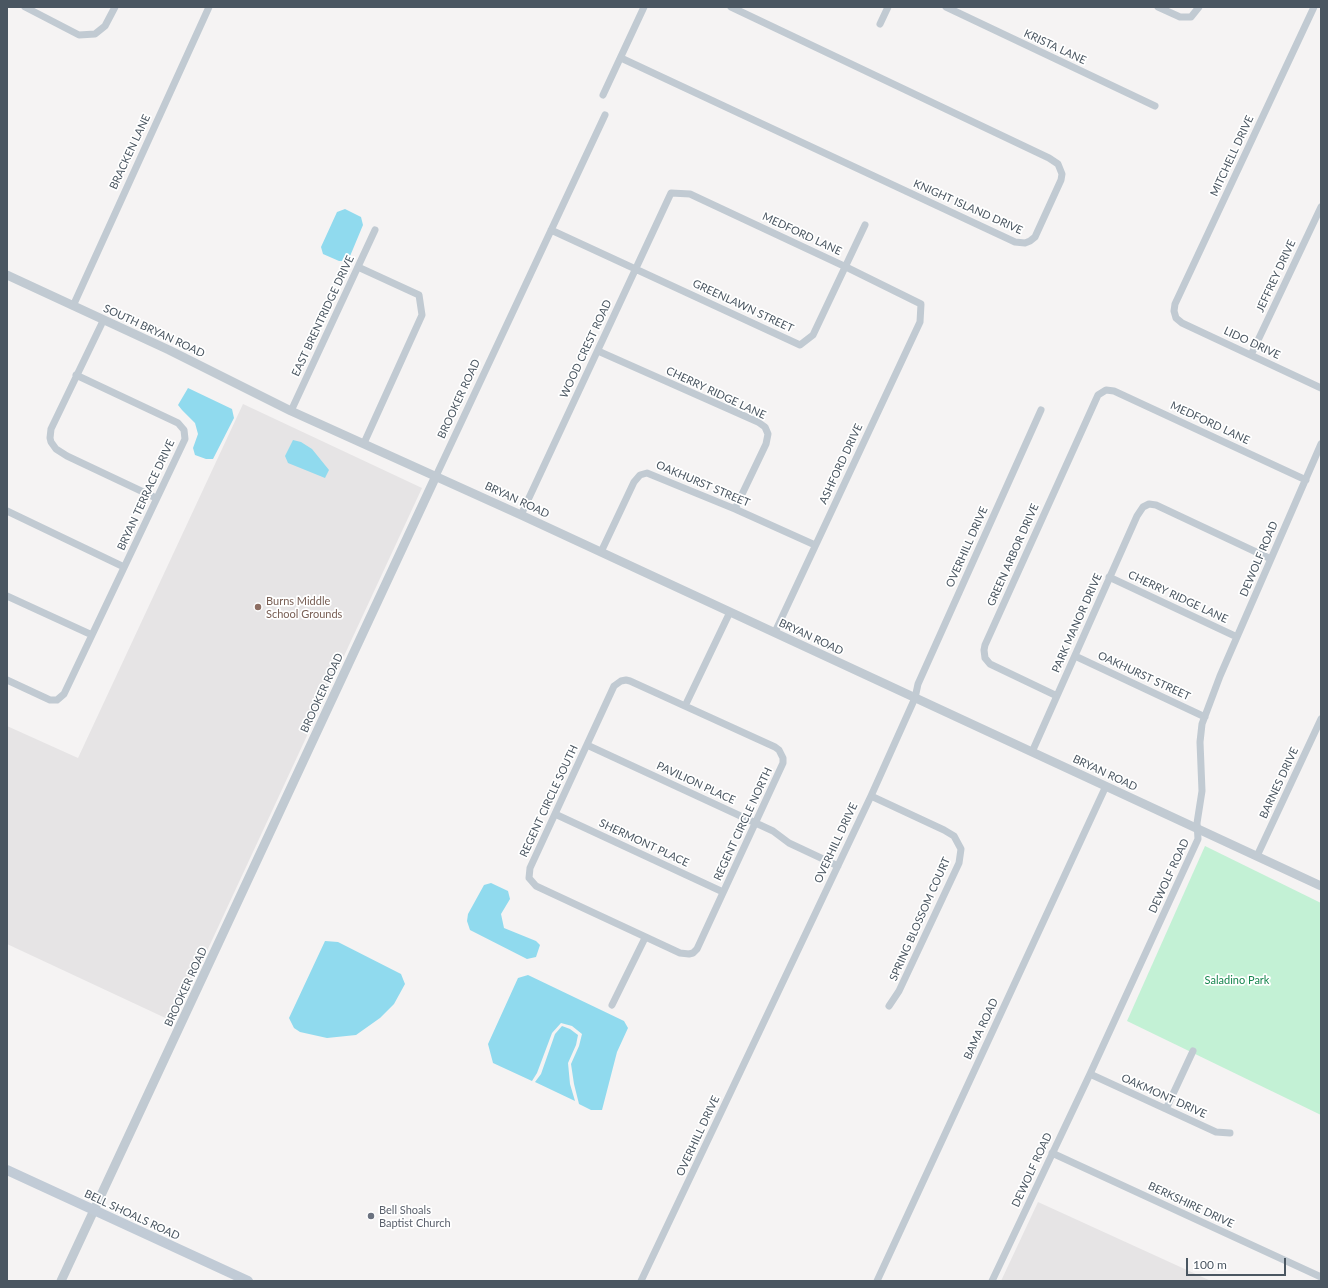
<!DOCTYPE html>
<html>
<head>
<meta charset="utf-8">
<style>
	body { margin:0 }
	#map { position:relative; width:1328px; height:1288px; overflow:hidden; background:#f5f3f3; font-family:Lato,sans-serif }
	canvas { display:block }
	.frame { position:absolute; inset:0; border:8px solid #4a5661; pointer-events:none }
	.scale { position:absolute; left:1186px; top:1258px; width:100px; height:18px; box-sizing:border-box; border:2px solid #4a5661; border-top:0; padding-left:5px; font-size:12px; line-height:14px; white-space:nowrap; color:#4a5661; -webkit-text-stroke:3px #fff; paint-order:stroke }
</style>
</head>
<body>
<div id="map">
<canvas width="1328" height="1288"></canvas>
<div class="frame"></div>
<div class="scale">100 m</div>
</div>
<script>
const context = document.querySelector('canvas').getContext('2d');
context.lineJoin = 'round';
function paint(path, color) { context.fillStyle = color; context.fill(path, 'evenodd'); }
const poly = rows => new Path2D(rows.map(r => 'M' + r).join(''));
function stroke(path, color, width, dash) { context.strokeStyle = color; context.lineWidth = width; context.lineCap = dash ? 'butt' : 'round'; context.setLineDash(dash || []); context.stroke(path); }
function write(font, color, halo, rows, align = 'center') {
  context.font = font + ' Lato,sans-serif'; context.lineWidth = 3.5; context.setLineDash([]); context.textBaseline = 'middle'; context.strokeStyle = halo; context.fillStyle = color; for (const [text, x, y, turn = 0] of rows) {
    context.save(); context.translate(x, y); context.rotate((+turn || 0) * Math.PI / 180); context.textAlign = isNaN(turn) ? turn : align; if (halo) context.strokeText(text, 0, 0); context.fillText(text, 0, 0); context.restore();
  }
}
paint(poly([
	[243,404,422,488,174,1022,7,944,7,726,78,758],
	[1038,1202,1211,1281,1001,1281]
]), '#e6e4e5');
paint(poly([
	[1205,846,1321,903,1321,1115,1127,1021]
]), '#c3f1d5');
paint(poly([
	[345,209,361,217,363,225,348,261,339,261,323,254,321,247,337,212],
	[188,388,232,409,234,418,213,459,206,459,195,455,193,448,198,434,195,423,182,410,178,405],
	[293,440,301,442,312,449,329,470,325,478,288,463,285,456],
	[491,883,508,891,510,899,501,914,504,928,536,941,540,945,536,957,527,959,470,930,467,921,468,914,484,885],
	[325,941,338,942,401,974,405,984,394,1004,380,1018,356,1035,327,1038,300,1032,294,1028,289,1018],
	[528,975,624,1021,628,1028,617,1052,602,1110,591,1110,579,1104,574,1084,571,1064,579,1046,582,1034,572,1026,561,1023,552,1033,537,1073,532,1081,493,1063,488,1044,518,978],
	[562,1026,570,1029,578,1035,576,1045,568,1063,570,1084,575,1101,535,1082,541,1074,555,1034]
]), '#90daee');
stroke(poly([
	[25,7,79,35,95,34,105,26,115,7],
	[946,7,1155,106],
	[1158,7,1180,17,1191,17,1199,7],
	[1314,7,1175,304,1174,311,1176,318,1182,323,1321,388],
	[880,24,888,7],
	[621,58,1015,242,1025,243,1030,241,1035,237,1061,180,1062,174,1058,164,1049,158,731,7],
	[603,95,644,7],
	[551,230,800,345,813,335,865,225],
	[358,267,419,295,422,315,364,443],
	[73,306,209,7],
	[103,321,51,429,50,438,51,442,56,449,67,456,156,498],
	[598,351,758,422,765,427,768,434,766,444,735,509],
	[1251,355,1321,207],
	[291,411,375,230],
	[436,476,605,115],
	[7,511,124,567],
	[521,515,671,193,690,194,846,267,921,304,920,322,775,632],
	[601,552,634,482,640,475,647,473,735,509,815,545],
	[1109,577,1237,637],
	[7,596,92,635],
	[1075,656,1205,717],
	[7,680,50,700,57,700,64,694,185,439,184,430,178,423,76,375],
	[626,680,630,681,775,747,779,750,783,758,783,763,697,949,693,953,689,954,680,953,536,886,529,878,530,868,614,686,621,681,626,680],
	[1057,696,990,664,985,658,984,650,985,645,1098,395,1106,390,1114,391,1306,480],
	[685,706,730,612],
	[587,745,773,831,789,843,838,866],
	[1032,752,1137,516,1143,507,1149,504,1156,505,1271,559],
	[871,796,944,830,954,836,961,849,959,863,899,991,889,1006],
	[555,814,723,892],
	[1257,856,1321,719],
	[612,1005,645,938],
	[1090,1074,1216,1132,1230,1133],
	[1166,1109,1193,1051],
	[1052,1153,1321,1277],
	[641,1281,871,796,915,698,918,684,1041,410],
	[877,1281,1106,786],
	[992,1281,1090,1074,1198,839,1197,823,1202,791,1200,742,1202,724,1220,676,1321,444]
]), '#c1cad2', 7);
stroke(poly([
	[7,275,169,350,291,411,521,515,1321,886],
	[61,1281,436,476]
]), '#c1cad2', 9);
stroke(poly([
	[7,1170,248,1281]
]), '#c1cbd6', 10);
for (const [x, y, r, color] of [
	[258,607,4,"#8d6e63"],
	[371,1216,4,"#6b7280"]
]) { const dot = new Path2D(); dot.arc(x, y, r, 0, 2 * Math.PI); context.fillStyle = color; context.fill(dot); stroke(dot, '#fff', 1.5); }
write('11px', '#4a5661', '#fff', [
	["KRISTA LANE",1055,47,25],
	["BRACKEN LANE",130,152,-65],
	["MITCHELL DRIVE",1232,156,-65],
	["KNIGHT ISLAND DRIVE",968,207,24],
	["MEDFORD LANE",802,234,25],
	["JEFFREY DRIVE",1276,276,-65],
	["GREENLAWN STREET",743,306,25],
	["EAST BRENTRIDGE DRIVE",323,316,-65],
	["SOUTH BRYAN ROAD",154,331,25],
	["LIDO DRIVE",1252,343,25],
	["WOOD CREST ROAD",586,349,-65],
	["CHERRY RIDGE LANE",716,393,25],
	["BROOKER ROAD",459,399,-65],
	["MEDFORD LANE",1210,423,25],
	["ASHFORD DRIVE",841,464,-65],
	["OAKHURST STREET",703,484,23],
	["BRYAN TERRACE DRIVE",146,495,-65],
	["BRYAN ROAD",517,500,25],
	["OVERHILL DRIVE",967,547,-66],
	["GREEN ARBOR DRIVE",1013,555,-66],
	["DEWOLF ROAD",1259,559,-67],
	["CHERRY RIDGE LANE",1178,597,25],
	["PARK MANOR DRIVE",1077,623,-66],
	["BRYAN ROAD",811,637,25],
	["OAKHURST STREET",1144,676,25],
	["BROOKER ROAD",322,693,-65],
	["BRYAN ROAD",1105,773,25],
	["PAVILION PLACE",696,783,25],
	["BARNES DRIVE",1279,783,-65],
	["REGENT CIRCLE SOUTH",549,801,-65],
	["REGENT CIRCLE NORTH",743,824,-65],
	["SHERMONT PLACE",644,843,25],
	["OVERHILL DRIVE",836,843,-65],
	["DEWOLF ROAD",1169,876,-65],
	["SPRING BLOSSOM COURT",920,919,-66],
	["BROOKER ROAD",186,987,-65],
	["BAMA ROAD",981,1029,-65],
	["OAKMONT DRIVE",1164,1096,24],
	["OVERHILL DRIVE",698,1136,-65],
	["DEWOLF ROAD",1032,1170,-65],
	["BERKSHIRE DRIVE",1191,1205,25],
	["BELL SHOALS ROAD",132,1215,25]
]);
write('11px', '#785e54', '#fff', [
	["Burns Middle",266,601],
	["School Grounds",266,614]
], 'left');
write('11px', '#17864f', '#fff', [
	["Saladino Park",1237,980]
]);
write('11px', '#5b616d', '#fff', [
	["Bell Shoals",379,1210],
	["Baptist Church",379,1223]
], 'left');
</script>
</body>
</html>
